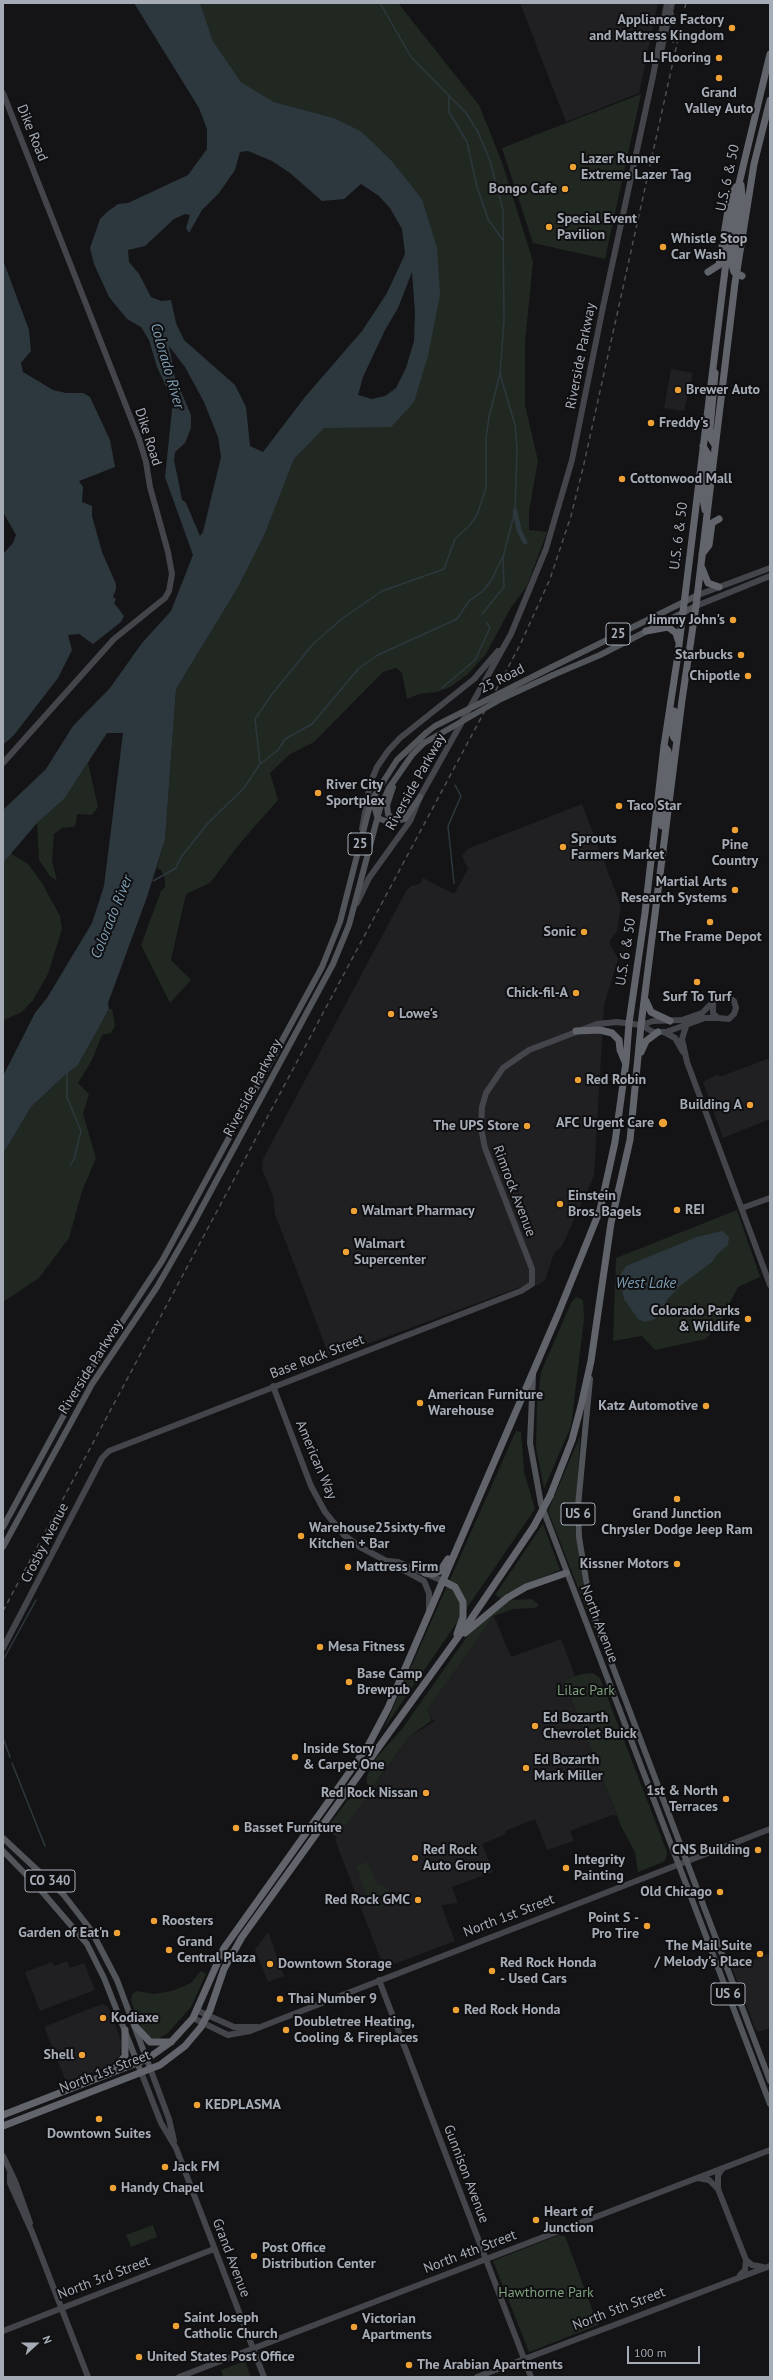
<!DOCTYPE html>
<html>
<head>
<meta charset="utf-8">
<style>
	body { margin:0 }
	#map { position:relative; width:773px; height:2380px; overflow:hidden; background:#141416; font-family:"PT Sans",sans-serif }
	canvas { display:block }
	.frame { position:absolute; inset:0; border:4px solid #a6acb6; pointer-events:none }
	.north { position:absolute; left:16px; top:2324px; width:40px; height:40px; -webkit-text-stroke:3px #0f0f11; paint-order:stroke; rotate:69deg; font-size:11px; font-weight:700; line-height:16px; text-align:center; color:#a6acb6 }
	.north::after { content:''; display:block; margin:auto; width:14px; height:18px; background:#a6acb6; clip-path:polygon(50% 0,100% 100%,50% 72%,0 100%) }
	.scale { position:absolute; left:627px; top:2346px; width:73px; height:18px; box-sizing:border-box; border:2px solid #a6acb6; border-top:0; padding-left:5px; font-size:12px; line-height:14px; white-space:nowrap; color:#a6acb6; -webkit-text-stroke:3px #0f0f11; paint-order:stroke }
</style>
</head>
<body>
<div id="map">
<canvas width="773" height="2380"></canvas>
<div class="frame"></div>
<div class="north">N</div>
<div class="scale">100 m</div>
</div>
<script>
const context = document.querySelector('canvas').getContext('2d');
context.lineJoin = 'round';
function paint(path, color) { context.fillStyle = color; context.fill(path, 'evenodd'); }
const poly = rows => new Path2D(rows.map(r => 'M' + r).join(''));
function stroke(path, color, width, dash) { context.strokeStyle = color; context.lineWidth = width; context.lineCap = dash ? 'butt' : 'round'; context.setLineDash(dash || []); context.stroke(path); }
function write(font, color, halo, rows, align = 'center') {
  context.font = font + ' "PT Sans",sans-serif'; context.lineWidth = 4; context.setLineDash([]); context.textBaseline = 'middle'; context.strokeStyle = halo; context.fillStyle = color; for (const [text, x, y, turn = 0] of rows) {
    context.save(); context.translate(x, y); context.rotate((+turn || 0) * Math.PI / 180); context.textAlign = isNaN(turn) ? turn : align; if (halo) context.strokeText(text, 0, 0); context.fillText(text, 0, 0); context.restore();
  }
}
paint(poly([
	[520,3,658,3,639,93,566,122],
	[671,369,693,373,684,411,664,408],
	[582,804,621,906,617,931,609,942,618,959,604,1005,594,1176,562,1246,554,1253,545,1280,538,1285,523,1286,330,1358,275,1214,273,1196,262,1169,263,1159,406,891,411,886,420,884,423,878,454,894,468,869,462,856,467,849],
	[770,1058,770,1119,723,1138,703,1082,718,1074,719,1077],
	[494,1616,511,1657,561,1639,575,1676,564,1680,617,1816,612,1815,570,1831,574,1841,547,1850,535,1819,505,1831,506,1834,482,1844,493,1872,452,1887,458,1903,441,1905,455,1941,384,1968,335,1840,409,1737,435,1721,431,1719,428,1709],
	[268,1932,284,1976,268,1982,255,1950],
	[770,1953,770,2028,759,2032,755,2028,732,1968],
	[67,1961,70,1968,84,1963,95,1990,40,2011,25,1972,52,1962,54,1966],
	[102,2004,108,2007,119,2035,121,2043,120,2055,110,2066,70,2081,65,2079,45,2029,46,2026]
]), '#202023');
paint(poly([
	[200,3,398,3,479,105,503,165,533,262,525,343,525,405,538,461,529,511,529,530,547,532,527,586,510,609,486,654,467,675,450,687,437,692,419,694,407,699,402,673,396,668,383,672,314,742,290,754,270,773,278,800,241,842,210,883,186,894,171,960,191,980,170,1003,141,945,161,891,165,887,165,879,161,870,157,868,165,840,176,689,237,589,264,536,294,459,324,427,414,402,422,199,391,160,361,131,334,118,274,102,241,82,213,41],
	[641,94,605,259,533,243,502,148],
	[88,763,98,807,92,815,77,814,76,824,73,827,62,828,54,834,52,861,57,881,50,876,39,860,37,823,65,798],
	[10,853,28,864,42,883,60,916,62,929,48,974,33,1000,22,1012,4,1020,3,863],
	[109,1009,112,1009,115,1026,111,1033,102,1035,92,1060,78,1083,89,1094,83,1114,96,1158,82,1191,69,1238,39,1278,3,1302,3,1154,31,1107,64,1076,78,1065],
	[737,1210,760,1277,738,1287,719,1324,706,1339,655,1350,642,1336,613,1341,616,1258],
	[576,1297,583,1300,584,1319,571,1426,544,1489,536,1448,537,1406,541,1372,571,1303],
	[516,1431,521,1432,524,1472,535,1509,383,1730],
	[580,1436,575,1529,584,1589,599,1641,548,1511],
	[543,1524,560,1570,523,1585,501,1598,495,1595],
	[532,1599,539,1605,535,1608,513,1609,494,1616,428,1709,431,1721,409,1737,374,1785,370,1788,367,1783,367,1776,376,1758,402,1729,466,1638,475,1628,508,1600],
	[593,1673,600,1678,667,1852,666,1859,663,1862,638,1872,635,1852,622,1828,564,1680,582,1674],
	[359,1794,365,1799,337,1837,326,1829,347,1801],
	[367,1862,377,1884,387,1888,389,1893,374,1898,369,1899,367,1896,356,1866],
	[397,1895,399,1901,375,1909,375,1904],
	[201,1971,206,1974,191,2007,168,2033,158,2039,148,2037,142,2029,131,2001,132,1994,137,1991,154,1994,172,1991,191,1983],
	[153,2225,157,2237,131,2247,126,2235],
	[559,2235,565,2236,598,2325,529,2352,493,2261],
	[245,2361,251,2377,223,2377,221,2370]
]), '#202821');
paint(poly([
	[134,3,200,3,213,41,241,82,274,102,334,118,361,131,391,160,422,199,437,248,440,295,428,356,414,402,391,427,324,428,294,459,264,536,237,589,176,689,165,840,147,897,108,1003,109,1009,78,1065,64,1076,31,1107,3,1154,3,1076,35,1013,47,998,92,923,104,886,123,733,107,733,65,798,37,823,3,863,3,810,46,769,73,726,110,688,142,643,171,611,193,555,165,477,173,401,157,367,149,340,141,327,127,319,109,297,94,264,90,248,100,219,107,212,118,204,128,203,188,175,207,149,207,129,199,108],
	[248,151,272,161,290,173,322,201,344,199,361,184,379,196,390,208,402,229,405,254,387,293,362,331,305,397,263,452,250,446,246,407,235,385,184,340,176,323,171,300,161,301,151,297,139,274,129,262,128,250,145,246,174,219,185,214,190,215,186,228,189,233,202,210,219,193,235,170,240,152],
	[412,272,415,313,414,341,406,368,396,388,385,396,372,399,358,395,363,377,385,330,398,308],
	[169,346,185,367,204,402,218,437,221,457,203,532,196,541,188,529,174,460,175,452,185,443,191,428,191,415,175,377],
	[3,260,29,330,31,351,21,363,23,372,53,390,66,393,83,393,90,397,110,440,115,467,79,481,83,487,82,502,92,506,92,516,102,552,116,584,116,589,113,597,116,599,114,603,124,616,121,622,93,644,79,634,68,635,72,650,58,678,14,735,3,745,3,554,13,543,16,535,3,512],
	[722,1231,729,1237,728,1245,717,1254,712,1262,681,1285,667,1300,660,1314,655,1319,645,1322,638,1319,624,1299,621,1285,621,1274,626,1266,697,1237]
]), '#2d383e');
stroke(poly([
	[380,3,411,57,466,113,478,132,490,161,503,210,504,321,500,374,515,425,517,449,515,511,503,557,504,587,482,614],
	[449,97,449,112,467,142,477,187,488,219,502,239],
	[442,688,475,660,490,628,487,623],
	[260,764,278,750,285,739,312,724,359,668,378,655,457,619,469,601,482,592,491,581,502,558],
	[153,881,176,868,181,857,208,823,244,788,260,764,255,719,272,694,313,644,343,618,382,591,444,569,455,539,469,526,477,515,486,488,486,438,489,417,500,374],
	[454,883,448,826,461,796,455,785],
	[67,1073,67,1097,81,1131,74,1159,70,1166],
	[3,1660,36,1600],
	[3,1738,10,1757],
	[12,1763,45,1846]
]), '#2d383e', 1.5);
stroke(poly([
	[515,511,519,530,525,542]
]), '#2d383e', 5);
stroke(poly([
	[182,505,201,550]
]), '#2d383e', 9);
stroke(poly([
	[660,56,672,3],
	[3,93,139,439,146,462,150,487,168,552,172,574,169,591,165,598,114,639,3,763],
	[698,595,770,568],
	[696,606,770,576],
	[362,829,370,784,377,767,388,751,400,738,474,679,498,651],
	[357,903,369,878,410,821,420,797,511,634,546,549,572,460,603,307,653,76,667,3],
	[641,1025,653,1032,666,1032,705,1018,718,1018],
	[686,1026,682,1039,687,1062,770,1285],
	[664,1032,675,1038,683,1052],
	[742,1208,770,1198],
	[273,1386,311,1486,325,1512,344,1535,360,1547,424,1581,429,1593,429,1613],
	[388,1561,398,1562,443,1581],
	[3,1648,102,1458,109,1451,521,1291,532,1284,532,1269,485,1148,481,1128,482,1107,486,1093,503,1068,529,1050,597,1024,617,1022,641,1025,653,1021,682,1020,702,1013,715,1000,722,996,728,997,734,1001,736,1008,734,1014,729,1019,718,1018,713,1013,713,1003],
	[379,1980,531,2377],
	[196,2010,234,2027,257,2027],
	[193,2018,228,2035,250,2031,770,1829],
	[150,2068,169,2119,174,2141],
	[141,2072,161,2123,176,2148,264,2377],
	[3,2156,15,2181,30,2223],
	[722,2169,718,2175,718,2189,746,2260,745,2270,740,2275],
	[10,2174,10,2183,32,2232,88,2377],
	[698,2178,709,2180,718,2189],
	[746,2260,752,2265,763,2267],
	[3,2331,214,2249],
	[179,2377,770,2150],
	[477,2377,770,2266]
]), '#43454a', 6);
stroke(poly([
	[552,667,698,595],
	[553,675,600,655,696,606],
	[393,787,387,805,388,814,395,822],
	[376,798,374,805,377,816,380,819,389,822,405,819,420,797],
	[533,1375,530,1443,541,1504,770,2104],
	[590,1379,578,1506,579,1537,588,1592,597,1625,770,2081],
	[3,1527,78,1389,162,1261,322,967,340,922,371,801,397,760,426,733],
	[3,1547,92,1384,157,1287,192,1226,333,964,349,925,380,808,389,788,412,755,424,743],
	[3,1838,63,1894,91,1930,117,1980,150,2068],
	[3,1851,38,1887,87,1944,104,1978,141,2072]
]), '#515459', 6);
stroke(poly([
	[741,185,742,196,732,265,734,272,742,276],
	[708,272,719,265,730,198,736,187],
	[715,445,711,439,710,429,715,373],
	[703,446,708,454,703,498,705,510],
	[702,554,709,545,712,523,719,519],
	[702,568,708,583,719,587],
	[646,631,668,627,676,633,678,640],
	[674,711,672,733,674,738,677,740],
	[662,826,669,762,668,751,664,746],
	[646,1001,651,1012,670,1021],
	[576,1031,600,1030,612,1033,619,1040,620,1050,625,1062],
	[641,1052,646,1041,658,1032],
	[550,1496,572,1440,581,1406,591,1361,611,1223,630,1140,641,1025,682,700,696,606,735,283,754,164,770,100],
	[425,1573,433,1574,440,1571,448,1559],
	[443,1581,455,1587,463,1602,463,1617,457,1634],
	[465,1633,507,1598,526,1587,566,1573],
	[135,2026,150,2042,171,2042],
	[112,2072,125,2056,125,2030],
	[3,2115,147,2059,171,2042,193,2018,224,1948,346,1777,369,1744,388,1708,558,1314,600,1210,615,1142,626,1062,629,1023,645,913,664,746,677,661,726,262,736,196,770,54],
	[3,2126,160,2065,185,2046,201,2027,210,2010,224,1969,242,1937,471,1619,534,1526]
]), '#61656b', 7);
stroke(poly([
	[671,3,674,20,673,43],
	[3,1611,520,645,550,579,571,516,583,468,686,3]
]), '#4c4e53', 1.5, [5, 4]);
stroke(poly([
	[426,733,435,726,552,667],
	[424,743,501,699,553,675]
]), '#515459', 6);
stroke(poly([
	[534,1526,550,1496]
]), '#61656b', 7);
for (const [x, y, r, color] of [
	[732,28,4,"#eea134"],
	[719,58,4,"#eea134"],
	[719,78,4,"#eea134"],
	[573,167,4,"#eea134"],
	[565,189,4,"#eea134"],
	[549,227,4,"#eea134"],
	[663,247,4,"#eea134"],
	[678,390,4,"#eea134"],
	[651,423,4,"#eea134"],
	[622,479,4,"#eea134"],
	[733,620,4,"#eea134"],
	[741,655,4,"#eea134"],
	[748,676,4,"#eea134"],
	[318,793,4,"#eea134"],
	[619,806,4,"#eea134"],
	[735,830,4,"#eea134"],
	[563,847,4,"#eea134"],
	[735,890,4,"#eea134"],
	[710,922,4,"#eea134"],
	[584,932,4,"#eea134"],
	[697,982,4,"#eea134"],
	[576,993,4,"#eea134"],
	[391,1014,4,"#eea134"],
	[578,1080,4,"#eea134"],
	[750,1105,4,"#eea134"],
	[663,1123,5,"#eea134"],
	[527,1126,4,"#eea134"],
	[560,1204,4,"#eea134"],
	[677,1210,4,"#eea134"],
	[354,1211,4,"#eea134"],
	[346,1252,4,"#eea134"],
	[748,1319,4,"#eea134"],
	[420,1403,4,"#eea134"],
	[706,1406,4,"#eea134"],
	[677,1499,4,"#eea134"],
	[301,1536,4,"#eea134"],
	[677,1564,4,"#eea134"],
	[348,1567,4,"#eea134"],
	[320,1647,4,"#eea134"],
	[349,1682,4,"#eea134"],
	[535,1726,4,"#eea134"],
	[295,1757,4,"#eea134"],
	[526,1768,4,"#eea134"],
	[426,1793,4,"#eea134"],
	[726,1799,4,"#eea134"],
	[236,1828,4,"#eea134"],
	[758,1850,4,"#eea134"],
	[415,1858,4,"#eea134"],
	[566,1868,4,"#eea134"],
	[720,1892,4,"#eea134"],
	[418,1900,4,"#eea134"],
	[154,1921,4,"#eea134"],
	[647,1926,4,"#eea134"],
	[117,1933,4,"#eea134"],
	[169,1950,4,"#eea134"],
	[760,1954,4,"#eea134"],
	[270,1964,4,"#eea134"],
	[492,1971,4,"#eea134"],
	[280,1999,4,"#eea134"],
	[456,2010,4,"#eea134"],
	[103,2018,4,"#eea134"],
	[286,2030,4,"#eea134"],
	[82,2055,4,"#eea134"],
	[197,2105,4,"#eea134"],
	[99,2119,4,"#eea134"],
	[165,2167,4,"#eea134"],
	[113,2188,4,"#eea134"],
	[536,2220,4,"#eea134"],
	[254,2256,4,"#eea134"],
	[176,2326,4,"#eea134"],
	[354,2327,4,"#eea134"],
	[139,2357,4,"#eea134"],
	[409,2365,4,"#eea134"]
]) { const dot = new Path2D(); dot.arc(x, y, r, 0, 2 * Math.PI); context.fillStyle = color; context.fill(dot); stroke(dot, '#0f0f11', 1.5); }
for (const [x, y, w] of [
	[618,634,24],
	[360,844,24],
	[578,1514,34],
	[50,1881,50],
	[728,1994,34]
]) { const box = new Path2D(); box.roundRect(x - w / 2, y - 11, w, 22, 3); context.fillStyle = '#0f0f11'; context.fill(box); stroke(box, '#a6acb6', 1); }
write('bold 13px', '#a6acb6', null, [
	["25",618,634],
	["25",360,844],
	["US 6",578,1514],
	["CO 340",50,1881],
	["US 6",728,1994]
]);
write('bold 14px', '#a6acb6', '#0f0f11', [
	["Appliance Factory",724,20,"right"],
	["and Mattress Kingdom",724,36,"right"],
	["LL Flooring",711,58,"right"],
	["Grand",719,93,"center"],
	["Valley Auto",719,109,"center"],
	["Lazer Runner",581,159],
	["Extreme Lazer Tag",581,175],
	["Bongo Cafe",557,189,"right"],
	["Special Event",557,219],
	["Pavilion",557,235],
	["Whistle Stop",671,239],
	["Car Wash",671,255],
	["Brewer Auto",686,390],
	["Freddy's",659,423],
	["Cottonwood Mall",630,479],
	["Jimmy John's",725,620,"right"],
	["Starbucks",733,655,"right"],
	["Chipotle",740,676,"right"],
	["River City",326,785],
	["Sportplex",326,801],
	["Taco Star",627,806],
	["Sprouts",571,839],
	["Farmers Market",571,855],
	["Pine",735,845,"center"],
	["Country",735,861,"center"],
	["Martial Arts",727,882,"right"],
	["Research Systems",727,898,"right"],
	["Sonic",576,932,"right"],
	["The Frame Depot",710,937,"center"],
	["Chick-fil-A",568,993,"right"],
	["Surf To Turf",697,997,"center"],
	["Lowe's",399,1014],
	["Red Robin",586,1080],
	["Building A",742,1105,"right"],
	["AFC Urgent Care",654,1123,"right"],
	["The UPS Store",519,1126,"right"],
	["Einstein",568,1196],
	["Bros. Bagels",568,1212],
	["REI",685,1210],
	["Walmart Pharmacy",362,1211],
	["Walmart",354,1244],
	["Supercenter",354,1260],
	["Colorado Parks",740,1311,"right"],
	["& Wildlife",740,1327,"right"],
	["American Furniture",428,1395],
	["Warehouse",428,1411],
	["Katz Automotive",698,1406,"right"],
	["Grand Junction",677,1514,"center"],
	["Chrysler Dodge Jeep Ram",677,1530,"center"],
	["Warehouse25sixty-five",309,1528],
	["Kitchen + Bar",309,1544],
	["Kissner Motors",669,1564,"right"],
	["Mattress Firm",356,1567],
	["Mesa Fitness",328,1647],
	["Base Camp",357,1674],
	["Brewpub",357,1690],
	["Ed Bozarth",543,1718],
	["Chevrolet Buick",543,1734],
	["Inside Story",303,1749],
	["& Carpet One",303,1765],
	["Ed Bozarth",534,1760],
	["Mark Miller",534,1776],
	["1st & North",718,1791,"right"],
	["Terraces",718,1807,"right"],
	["Red Rock Nissan",418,1793,"right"],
	["Basset Furniture",244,1828],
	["Red Rock",423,1850],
	["Auto Group",423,1866],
	["CNS Building",750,1850,"right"],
	["Integrity",574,1860],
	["Painting",574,1876],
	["Old Chicago",712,1892,"right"],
	["Red Rock GMC",410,1900,"right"],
	["Point S -",639,1918,"right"],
	["Pro Tire",639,1934,"right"],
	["Roosters",162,1921],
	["Garden of Eat'n",109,1933,"right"],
	["Grand",177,1942],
	["Central Plaza",177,1958],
	["The Mail Suite",752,1946,"right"],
	["/ Melody's Place",752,1962,"right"],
	["Red Rock Honda",500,1963],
	["- Used Cars",500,1979],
	["Downtown Storage",278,1964],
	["Thai Number 9",288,1999],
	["Red Rock Honda",464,2010],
	["Kodiaxe",111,2018],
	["Doubletree Heating,",294,2022],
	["Cooling & Fireplaces",294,2038],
	["Shell",74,2055,"right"],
	["KEDPLASMA",205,2105],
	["Downtown Suites",99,2134,"center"],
	["Jack FM",173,2167],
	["Handy Chapel",121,2188],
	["Heart of",544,2212],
	["Junction",544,2228],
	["Post Office",262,2248],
	["Distribution Center",262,2264],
	["Saint Joseph",184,2318],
	["Catholic Church",184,2334],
	["Victorian",362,2319],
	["Apartments",362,2335],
	["United States Post Office",147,2357],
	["The Arabian Apartments",417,2365]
], 'left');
write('14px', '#a6acb6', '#0f0f11', [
	["Dike Road",32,133,68],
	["U.S. 6 & 50",728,178,-78],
	["Riverside Parkway",581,356,-79],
	["Dike Road",148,437,72],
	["U.S. 6 & 50",679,536,-83],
	["25 Road",502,679,-27],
	["Riverside Parkway",416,782,-61],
	["U.S. 6 & 50",626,952,-81],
	["Riverside Parkway",253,1088,-62],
	["Rimrock Avenue",514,1191,69],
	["Base Rock Street",317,1357,-21],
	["Riverside Parkway",91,1367,-58],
	["American Way",316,1460,67],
	["Crosby Avenue",45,1543,-63],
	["North Avenue",599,1624,69],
	["North 1st Street",509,1916,-21],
	["North 1st Street",105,2072,-21],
	["Gunnison Avenue",466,2174,69],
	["North 4th Street",470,2252,-21],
	["Grand Avenue",231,2258,69],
	["North 3rd Street",104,2278,-21],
	["North 5th Street",619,2309,-21]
]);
write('14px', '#7ea07d', '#0f0f11', [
	["Lilac Park",586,1691],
	["Hawthorne Park",546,2293]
]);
write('italic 15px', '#7d9cb0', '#0f0f11', [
	["Colorado River",167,366,74],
	["Colorado River",112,917,-68],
	["West Lake",646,1284]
]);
</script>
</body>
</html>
